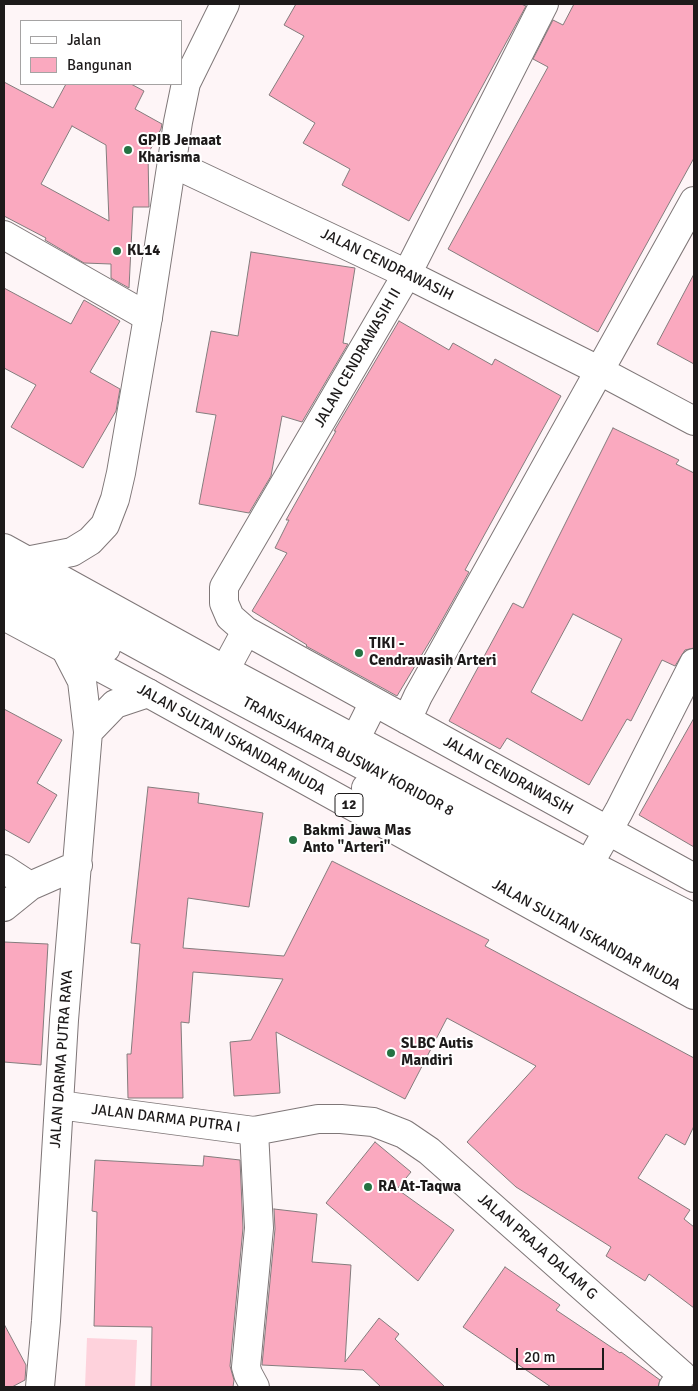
<!DOCTYPE html>
<html>
<head>
<meta charset="utf-8">
<style>
	body { margin:0 }
	#map { position:relative; width:698px; height:1391px; overflow:hidden; background:#fef5f7; font-family:Signika,sans-serif }
	canvas { display:block }
	.frame { position:absolute; inset:0; border:5px solid #1d1a1a; pointer-events:none }
	.legend { position:absolute; left:20px; top:20px; width:162px; height:65px; box-sizing:border-box; background:#fff; border:1px solid #a5a3a3; margin:0; padding:6px 9px; list-style:none; font-size:15px; color:#1d1a1a }
	.legend li { display:flex; align-items:center; gap:10px; height:25px }
	.legend b { width:25px; border:1px solid #a5a3a3 }
	.scale { position:absolute; left:516px; top:1348px; width:88px; height:22px; box-sizing:border-box; border:2px solid #1d1a1a; border-top:0; padding-left:6px; font-size:15px; line-height:18px; white-space:nowrap; color:#1d1a1a; -webkit-text-stroke:4px #fff; paint-order:stroke }
</style>
</head>
<body>
<div id="map">
<canvas width="698" height="1391"></canvas>
<div class="frame"></div>
<ul class="legend">
<li><b style="height:6px;background:#fff"></b>Jalan</li>
<li><b style="height:14px;background:#faa9bf"></b>Bangunan</li>
</ul>
<div class="scale">20 m</div>
</div>
<script>
const context = document.querySelector('canvas').getContext('2d');
context.lineJoin = 'round';
function paint(path, color) { context.fillStyle = color; context.fill(path, 'evenodd'); }
const poly = rows => new Path2D(rows.map(r => 'M' + r).join(''));
function stroke(path, color, width, dash) { context.strokeStyle = color; context.lineWidth = width; context.lineCap = dash ? 'butt' : 'round'; context.setLineDash(dash || []); context.stroke(path); }
function write(font, color, halo, rows, align = 'center') {
  context.font = font + ' Signika,sans-serif'; context.lineWidth = 4; context.setLineDash([]); context.textBaseline = 'middle'; context.strokeStyle = halo; context.fillStyle = color; for (const [text, x, y, turn = 0] of rows) {
    context.save(); context.translate(x, y); context.rotate((+turn || 0) * Math.PI / 180); context.textAlign = isNaN(turn) ? turn : align; if (halo) context.strokeText(text, 0, 0); context.fillText(text, 0, 0); context.restore();
  }
}
paint(poly([
	[87,1338,137,1340,135,1387,85,1387]
]), '#fed2dc');
const building = poly([
	[296,4,521,4,526,6,409,221,342,185,350,169,303,143,315,123,269,95,304,36,284,25,296,4],
	[574,4,694,4,694,158,598,332,448,249,548,67,533,59,553,20,563,25,574,4],
	[4,82,53,108,66,84,131,84,144,91,135,109,162,124,161,129,148,154,149,207,133,207,129,288,111,278,111,264,84,263,45,240,46,238,4,216,4,82],
	[72,126,106,145,109,221,41,184,72,126],
	[251,252,355,268,343,343,348,344,302,422,282,416,271,476,249,513,199,504,216,415,196,412,211,331,238,336,251,252],
	[694,274,694,364,657,344,694,274],
	[4,288,71,324,84,300,120,321,90,372,120,389,116,411,83,468,11,427,36,385,4,368,4,288],
	[399,321,449,350,453,343,492,365,495,359,561,396,465,570,469,572,436,631,397,696,306,646,307,645,252,611,287,553,275,548,289,520,286,520,336,431,334,431,399,321],
	[613,428,679,460,676,464,694,473,694,648,685,650,675,666,662,660,631,721,627,719,589,785,507,738,500,749,449,721,513,603,523,608,613,428],
	[573,614,622,639,582,721,531,692,573,614],
	[4,709,62,740,37,783,57,795,29,843,4,829,4,709],
	[694,718,694,847,639,815,694,718],
	[148,787,199,793,198,803,263,813,249,907,188,898,183,948,284,956,332,861,489,940,485,946,694,1058,694,1126,685,1145,666,1134,638,1178,690,1210,684,1219,694,1227,694,1308,649,1274,645,1281,606,1256,611,1247,516,1187,467,1142,536,1066,447,1018,405,1099,276,1032,280,1093,234,1096,230,1042,251,1040,283,979,193,972,189,1023,181,1022,183,1098,128,1098,127,1054,131,1054,140,944,131,943,148,787],
	[4,942,48,944,41,1065,4,1062,4,942],
	[375,1142,411,1172,397,1189,454,1230,418,1281,326,1203,375,1142],
	[204,1156,240,1160,243,1228,230,1366,234,1380,233,1387,151,1387,152,1327,94,1326,97,1212,92,1211,95,1160,203,1166,204,1156],
	[274,1209,317,1214,312,1262,351,1265,345,1362,379,1318,399,1334,395,1339,445,1387,381,1387,363,1370,262,1365,275,1229,274,1209],
	[505,1267,560,1305,556,1310,620,1353,621,1352,660,1380,658,1387,551,1387,463,1327,505,1267],
	[4,1324,26,1365,25,1380,12,1387,4,1387,4,1324]
]);
paint(building, '#faa9bf');
stroke(building, '#847c7d', 1);
const minor = poly([
	[544,4,407,274,224,587,224,603,230,617,246,631,694,878],
	[172,163,407,274,600,371,694,421],
	[4,235,148,317],
	[4,569,76,611,206,682,694,941],
	[4,594,106,648],
	[225,670,246,631],
	[407,720,418,696,694,201],
	[88,732,115,704,148,693],
	[356,738,374,702],
	[366,788,694,967],
	[589,864,619,811,694,663],
	[4,869,30,886],
	[4,907,30,886,78,865],
	[59,1105,254,1131,318,1119,341,1119,373,1122,404,1134,429,1151,682,1375,673,1387],
	[254,1131,259,1228,246,1367,248,1374,255,1387],
	[40,1387,46,1321,64,1020,88,732,82,681,66,650]
]);
const major = poly([
	[26,561,72,552,90,541,105,525,115,499,121,473,148,317,178,122,186,83,225,4]
]);
const highway = poly([
	[4,548,225,670,589,864,694,918],
	[4,616,148,693,694,995]
]);
stroke(minor, '#7f7778', 30);
stroke(major, '#7f7778', 30);
stroke(highway, '#7f7778', 30);
stroke(minor, '#fff', 28);
stroke(major, '#fff', 28);
stroke(highway, '#fff', 28);
for (const [x, y, r, color] of [
	[128,150,5,"#257242"],
	[117,251,5,"#257242"],
	[359,653,5,"#257242"],
	[293,840,5,"#257242"],
	[391,1053,5,"#257242"],
	[368,1187,5,"#257242"]
]) { const dot = new Path2D(); dot.arc(x, y, r, 0, 2 * Math.PI); context.fillStyle = color; context.fill(dot); stroke(dot, '#fff', 2); }
for (const [x, y, w] of [
	[349,805,28]
]) { const box = new Path2D(); box.roundRect(x - w / 2, y - 11.5, w, 23, 4); context.fillStyle = '#fff'; context.fill(box); stroke(box, '#1d1a1a', 1); }
write('bold 14px', '#1d1a1a', null, [
	["12",349,805]
]);
write('bold 15px', '#1d1a1a', '#fff', [
	["GPIB Jemaat",138,141],
	["Kharisma",138,158],
	["KL14",127,251],
	["TIKI -",369,644],
	["Cendrawasih Arteri",369,661],
	["Bakmi Jawa Mas",303,831],
	["Anto \"Arteri\"",303,848],
	["SLBC Autis",401,1044],
	["Mandiri",401,1061],
	["RA At-Taqwa",378,1187]
], 'left');
write('15px', '#1d1a1a', '#fff', [
	["JALAN CENDRAWASIH",387,265,26],
	["JALAN CENDRAWASIH II",358,358,-60],
	["JALAN SULTAN ISKANDAR MUDA",231,740,29],
	["TRANSJAKARTA BUSWAY KORIDOR 8",348,757,28],
	["JALAN CENDRAWASIH",508,776,29],
	["JALAN SULTAN ISKANDAR MUDA",586,935,29],
	["JALAN DARMA PUTRA RAYA",62,1059,-86],
	["JALAN DARMA PUTRA I",166,1119,7],
	["JALAN PRAJA DALAM G",537,1247,41]
]);
</script>
</body>
</html>
